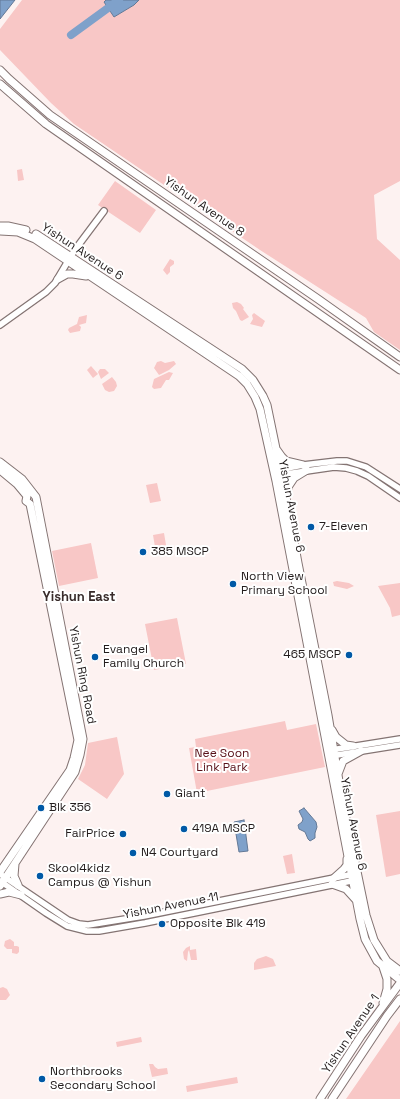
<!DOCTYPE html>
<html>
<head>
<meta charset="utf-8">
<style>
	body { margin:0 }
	canvas { display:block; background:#fdf2f1 }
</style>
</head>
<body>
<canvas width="400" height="1099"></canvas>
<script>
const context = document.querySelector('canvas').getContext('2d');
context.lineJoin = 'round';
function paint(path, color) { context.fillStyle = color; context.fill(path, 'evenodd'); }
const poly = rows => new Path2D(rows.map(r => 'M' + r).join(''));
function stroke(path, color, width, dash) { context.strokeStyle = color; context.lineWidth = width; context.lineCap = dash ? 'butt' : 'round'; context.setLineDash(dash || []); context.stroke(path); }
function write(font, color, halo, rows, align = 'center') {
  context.font = font + ' "Space Grotesk",sans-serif'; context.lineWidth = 4; context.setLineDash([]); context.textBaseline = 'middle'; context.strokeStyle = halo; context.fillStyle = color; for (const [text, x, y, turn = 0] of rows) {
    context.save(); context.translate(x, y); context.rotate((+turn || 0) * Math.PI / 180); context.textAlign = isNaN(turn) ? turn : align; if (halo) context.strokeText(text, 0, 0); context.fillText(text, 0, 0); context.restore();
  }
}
paint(poly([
	[22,0,106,0,104,2,114,17,134,5,139,0,400,0,400,181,374,195,377,239,400,260,400,350,374,332,366,318,260,250,74,124,51,103,0,50,0,29],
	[22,169,24,180,18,181,17,170],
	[115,181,156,210,140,233,98,205],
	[170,259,174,261,174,264,170,267,170,272,167,275,163,270],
	[237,302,241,304,244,308,243,309,249,317,242,321,240,320,236,311,233,308,232,303],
	[254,313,265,321,262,327,250,324,253,319,252,315],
	[87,315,86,323,79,325,81,327,80,331,70,333,68,330,69,328,77,324,79,317],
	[161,361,165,363,174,361,176,364,169,370,159,375,154,368,157,362],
	[91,366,98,374,93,378,87,370],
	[100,369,105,369,109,373,101,379,98,372],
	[169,372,173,373,169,380,166,380,161,388,154,389,152,387,154,379],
	[112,377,116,382,117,386,114,391,109,392,105,390,102,384],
	[157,483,161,501,150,503,146,485],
	[164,533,167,551,156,553,153,535],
	[91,543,98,578,59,586,52,551],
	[337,581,349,583,354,586,347,589,334,586,333,582],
	[400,583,400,615,392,617,390,608,378,586],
	[177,618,186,664,154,670,145,624],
	[285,721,287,730,316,724,325,767,197,793,189,748,196,747,195,739],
	[117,737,124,774,107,799,78,779,85,765,88,743],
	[400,811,400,874,386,877,376,815],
	[292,854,295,873,287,874,283,856],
	[10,939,14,942,14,946,17,946,19,947,19,952,17,954,12,953,12,949,7,949,4,946,5,941],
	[190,946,190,950,196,949,197,960,191,960,189,950,188,952,187,961,184,959,183,952,186,948],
	[266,956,273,959,276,966,254,970,254,963,257,959],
	[3,987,7,989,10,995,6,1000,0,1000,0,988],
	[400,1021,400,1099,346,1099],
	[141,1037,142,1042,117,1047,116,1042],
	[149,1064,153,1064,155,1067,158,1069,167,1068,168,1074,152,1077],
	[237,1077,238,1083,187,1092,186,1086]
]), '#f8c7c6');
const water = poly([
	[0,0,15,0,0,19,0,0],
	[106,0,139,0,134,5,114,17,104,2,106,0],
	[304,808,316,822,317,827,315,833,315,838,310,841,308,839,305,832,299,829,298,825,302,822,303,819,299,811,304,808],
	[244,820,248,851,239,852,234,822,244,820]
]);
paint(water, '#7fa1ca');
stroke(water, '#637996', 1);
stroke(poly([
	[71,35,119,0]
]), '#7fa1ca', 8);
const minor = poly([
	[0,325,46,292,55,283,74,251,104,211],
	[277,470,303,465,337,461,347,461,366,467,400,489],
	[279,475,334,467,346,468,357,471,368,476,400,498],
	[331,750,400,739],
	[331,756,400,745],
	[0,874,68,920,79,924,88,925,144,916,354,874],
	[0,881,46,913,67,926,87,931,99,931,145,923,356,880]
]);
const major = poly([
	[0,70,9,79,50,115,318,299,400,357],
	[0,84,46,124,400,370],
	[0,226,8,226,26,230],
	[0,231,18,232,35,239,239,376,247,384,255,397,260,409,276,481,360,919,365,939,377,961,400,980],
	[36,234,242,369,253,380,263,396,267,405,286,497,298,563,328,715,342,799,366,915,374,940,387,961,400,971],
	[58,279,67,274,73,274,86,276],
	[277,450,282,457,286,461,303,465],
	[0,462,22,479,36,497,83,739,80,755,75,772,0,886],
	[0,470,17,484,27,496,26,501,30,504,78,740,74,758,70,770,0,872],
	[287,495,288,487,294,478,307,470],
	[332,730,336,737,346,745,353,746],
	[338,774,343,761,361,751],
	[15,864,14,876,18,885],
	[334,878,344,869,347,865,347,859],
	[332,884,346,889,356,900],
	[0,894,9,892,21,895],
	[383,967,387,979,387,989,383,1003],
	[320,1099,361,1036,400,983],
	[332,1099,387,1016,400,999]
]);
stroke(minor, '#847473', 8);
stroke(major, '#847473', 9);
stroke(minor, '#fff', 5.5);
stroke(major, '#fff', 7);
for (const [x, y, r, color] of [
	[311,527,4,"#0059a6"],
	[143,552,4,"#0059a6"],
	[233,584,4,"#0059a6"],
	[349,655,4,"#0059a6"],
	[95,657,4,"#0059a6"],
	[167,794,4,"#0059a6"],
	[41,808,4,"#0059a6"],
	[184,829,4,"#0059a6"],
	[123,834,4,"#0059a6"],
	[133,853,4,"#0059a6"],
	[40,876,4,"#0059a6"],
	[162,924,4,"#0059a6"],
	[42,1079,4,"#0059a6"]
]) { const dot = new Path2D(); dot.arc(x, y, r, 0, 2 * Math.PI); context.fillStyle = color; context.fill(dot); stroke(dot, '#fff', 1.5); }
write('12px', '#231d1d', '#fff', [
	["Yishun Avenue 8",204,207,35],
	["Yishun Avenue 6",82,252,33],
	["Yishun Avenue 6",291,506,79],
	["Yishun Ring Road",82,675,79],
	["Yishun Avenue 6",353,824,79],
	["Yishun Avenue 11",171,906,-11],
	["Yishun Avenue 1",351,1034,-56]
]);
write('12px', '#231d1d', '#fff', [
	["7-Eleven",319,527],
	["385 MSCP",151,552],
	["North View",241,577],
	["Primary School",241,591],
	["Evangel",103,650],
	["Family Church",103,664],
	["465 MSCP",341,655,"right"],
	["Giant",175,794],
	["Blk 356",49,808],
	["419A MSCP",192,829],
	["FairPrice",115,834,"right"],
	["N4 Courtyard",141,853],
	["Skool4kidz",48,869],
	["Campus @ Yishun",48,883],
	["Opposite Blk 419",170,924],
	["Northbrooks",50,1072],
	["Secondary School",50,1086]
], 'left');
write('12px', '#581119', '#fff', [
	["Nee Soon",222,754],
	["Link Park",222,768]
]);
write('bold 13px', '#382b2a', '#fff', [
	["Yishun East",79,597]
]);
</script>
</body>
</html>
